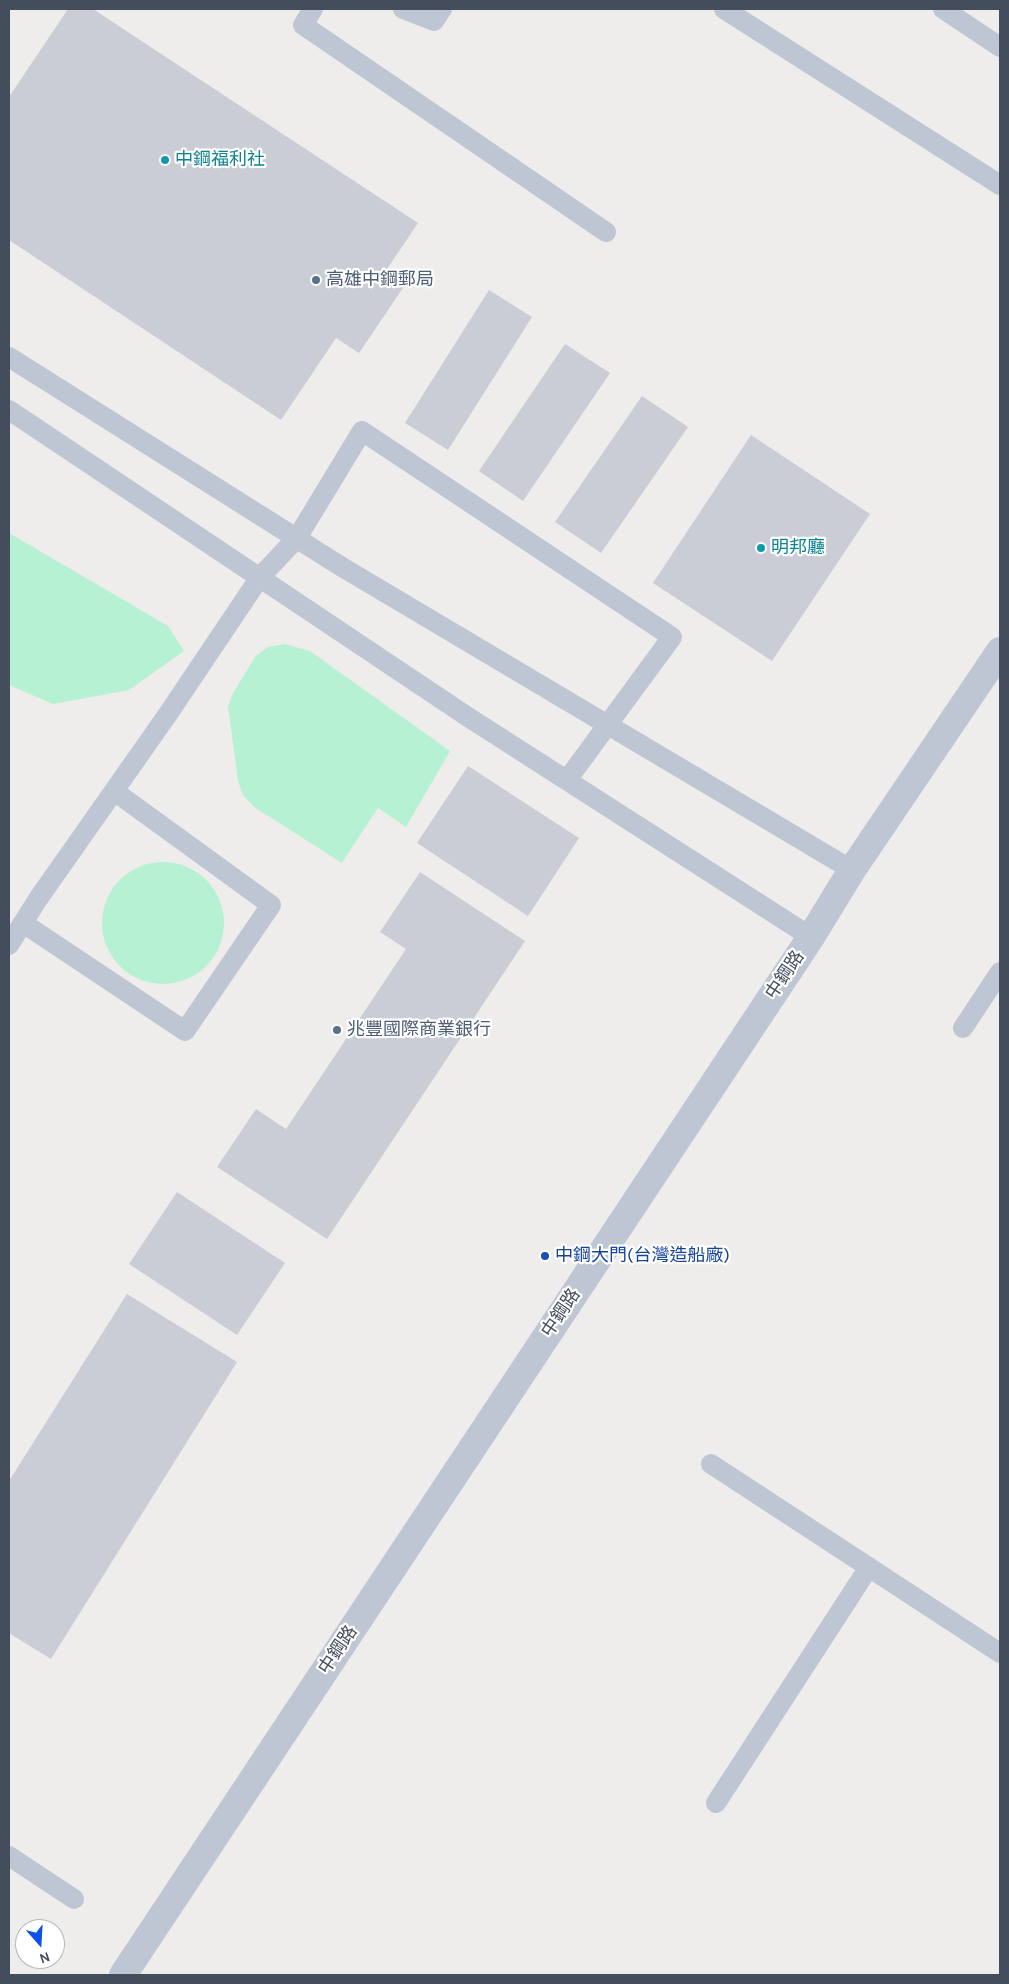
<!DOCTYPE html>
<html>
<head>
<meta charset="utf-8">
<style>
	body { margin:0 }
	#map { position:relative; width:1009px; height:1984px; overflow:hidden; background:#efecec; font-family:Karla,sans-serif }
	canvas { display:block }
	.frame { position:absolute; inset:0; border:10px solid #434d5b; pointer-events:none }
	.north { position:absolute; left:15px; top:1919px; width:50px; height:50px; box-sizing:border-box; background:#fff; border:1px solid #b4b8bd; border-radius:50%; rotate:161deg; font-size:14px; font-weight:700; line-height:20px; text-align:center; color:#434d5b }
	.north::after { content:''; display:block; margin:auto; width:18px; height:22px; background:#0c51ea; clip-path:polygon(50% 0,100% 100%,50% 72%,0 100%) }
</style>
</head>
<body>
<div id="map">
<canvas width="1009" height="1984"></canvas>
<div class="frame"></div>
<div class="north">N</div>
</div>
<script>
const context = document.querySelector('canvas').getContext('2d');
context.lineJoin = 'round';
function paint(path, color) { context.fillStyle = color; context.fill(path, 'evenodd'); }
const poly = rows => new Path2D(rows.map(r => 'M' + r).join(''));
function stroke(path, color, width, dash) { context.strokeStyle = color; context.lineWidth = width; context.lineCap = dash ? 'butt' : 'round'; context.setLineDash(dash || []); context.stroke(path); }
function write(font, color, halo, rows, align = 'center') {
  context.font = font + ' Karla,"Noto Sans TC",sans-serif'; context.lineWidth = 4.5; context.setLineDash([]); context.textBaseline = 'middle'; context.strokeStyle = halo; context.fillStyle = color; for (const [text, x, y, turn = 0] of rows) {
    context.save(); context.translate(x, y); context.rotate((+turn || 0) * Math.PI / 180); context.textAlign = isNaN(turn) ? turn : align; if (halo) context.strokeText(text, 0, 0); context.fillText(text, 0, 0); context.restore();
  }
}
paint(poly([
	[9,533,168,626,184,651,129,690,53,704,9,685],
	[285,644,310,651,450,751,406,827,378,808,342,863,254,807,243,795,238,781,228,707,232,695,255,657,268,647],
	'102 923a61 61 0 1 1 122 0a61 61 0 1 1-122 0Z'
]), '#b6f1d4');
paint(poly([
	[68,9,93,9,418,223,387,269,407,282,359,353,336,338,281,420,9,240,9,97],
	[489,290,532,317,448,450,405,423],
	[565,344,610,373,523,501,479,471],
	[642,396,688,427,601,553,555,522],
	[751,435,870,514,772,661,653,583],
	[468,766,579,838,528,916,417,843],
	[420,872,525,941,327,1239,217,1167,256,1109,286,1129,406,949,380,932],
	[177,1192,285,1263,237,1335,129,1264],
	[127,1294,237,1362,51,1659,9,1633,9,1481]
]), '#cacdd5');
stroke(poly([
	[313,9,303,25,606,232],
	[403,9,434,21,442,9],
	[724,9,1000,185],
	[943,9,1000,47],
	[9,357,342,567,852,870],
	[9,410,468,717,811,937],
	[23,923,185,1031,271,905,114,791],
	[9,945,38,899,168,714,260,577,297,538,362,431,672,637,567,780],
	[963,1028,1000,972],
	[711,1464,1000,1653],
	[716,1803,869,1567],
	[9,1856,74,1899]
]), '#bec6d3', 20);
stroke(poly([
	[123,1975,811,937,852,870,1000,651]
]), '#bec6d3', 28);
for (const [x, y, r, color] of [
	[165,160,5,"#0f9aa8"],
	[316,280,5,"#5c6f8a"],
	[761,548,5,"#0f9aa8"],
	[337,1030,5,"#5c6f8a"],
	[545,1256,5,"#1a4fb4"]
]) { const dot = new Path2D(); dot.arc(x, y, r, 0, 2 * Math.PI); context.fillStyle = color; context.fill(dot); stroke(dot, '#fff', 2); }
write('18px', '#0d838f', '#fff', [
	["中鋼福利社",175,160],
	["明邦廳",771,548]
], 'left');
write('18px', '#4e5e75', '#fff', [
	["高雄中鋼郵局",326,280],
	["兆豐國際商業銀行",347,1030]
], 'left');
write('18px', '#434d5b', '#fff', [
	["中鋼路",785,975,-56],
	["中鋼路",561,1313,-56],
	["中鋼路",338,1650,-56]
]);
write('18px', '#164399', '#fff', [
	["中鋼大門(台灣造船廠)",555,1256]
], 'left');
</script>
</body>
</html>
